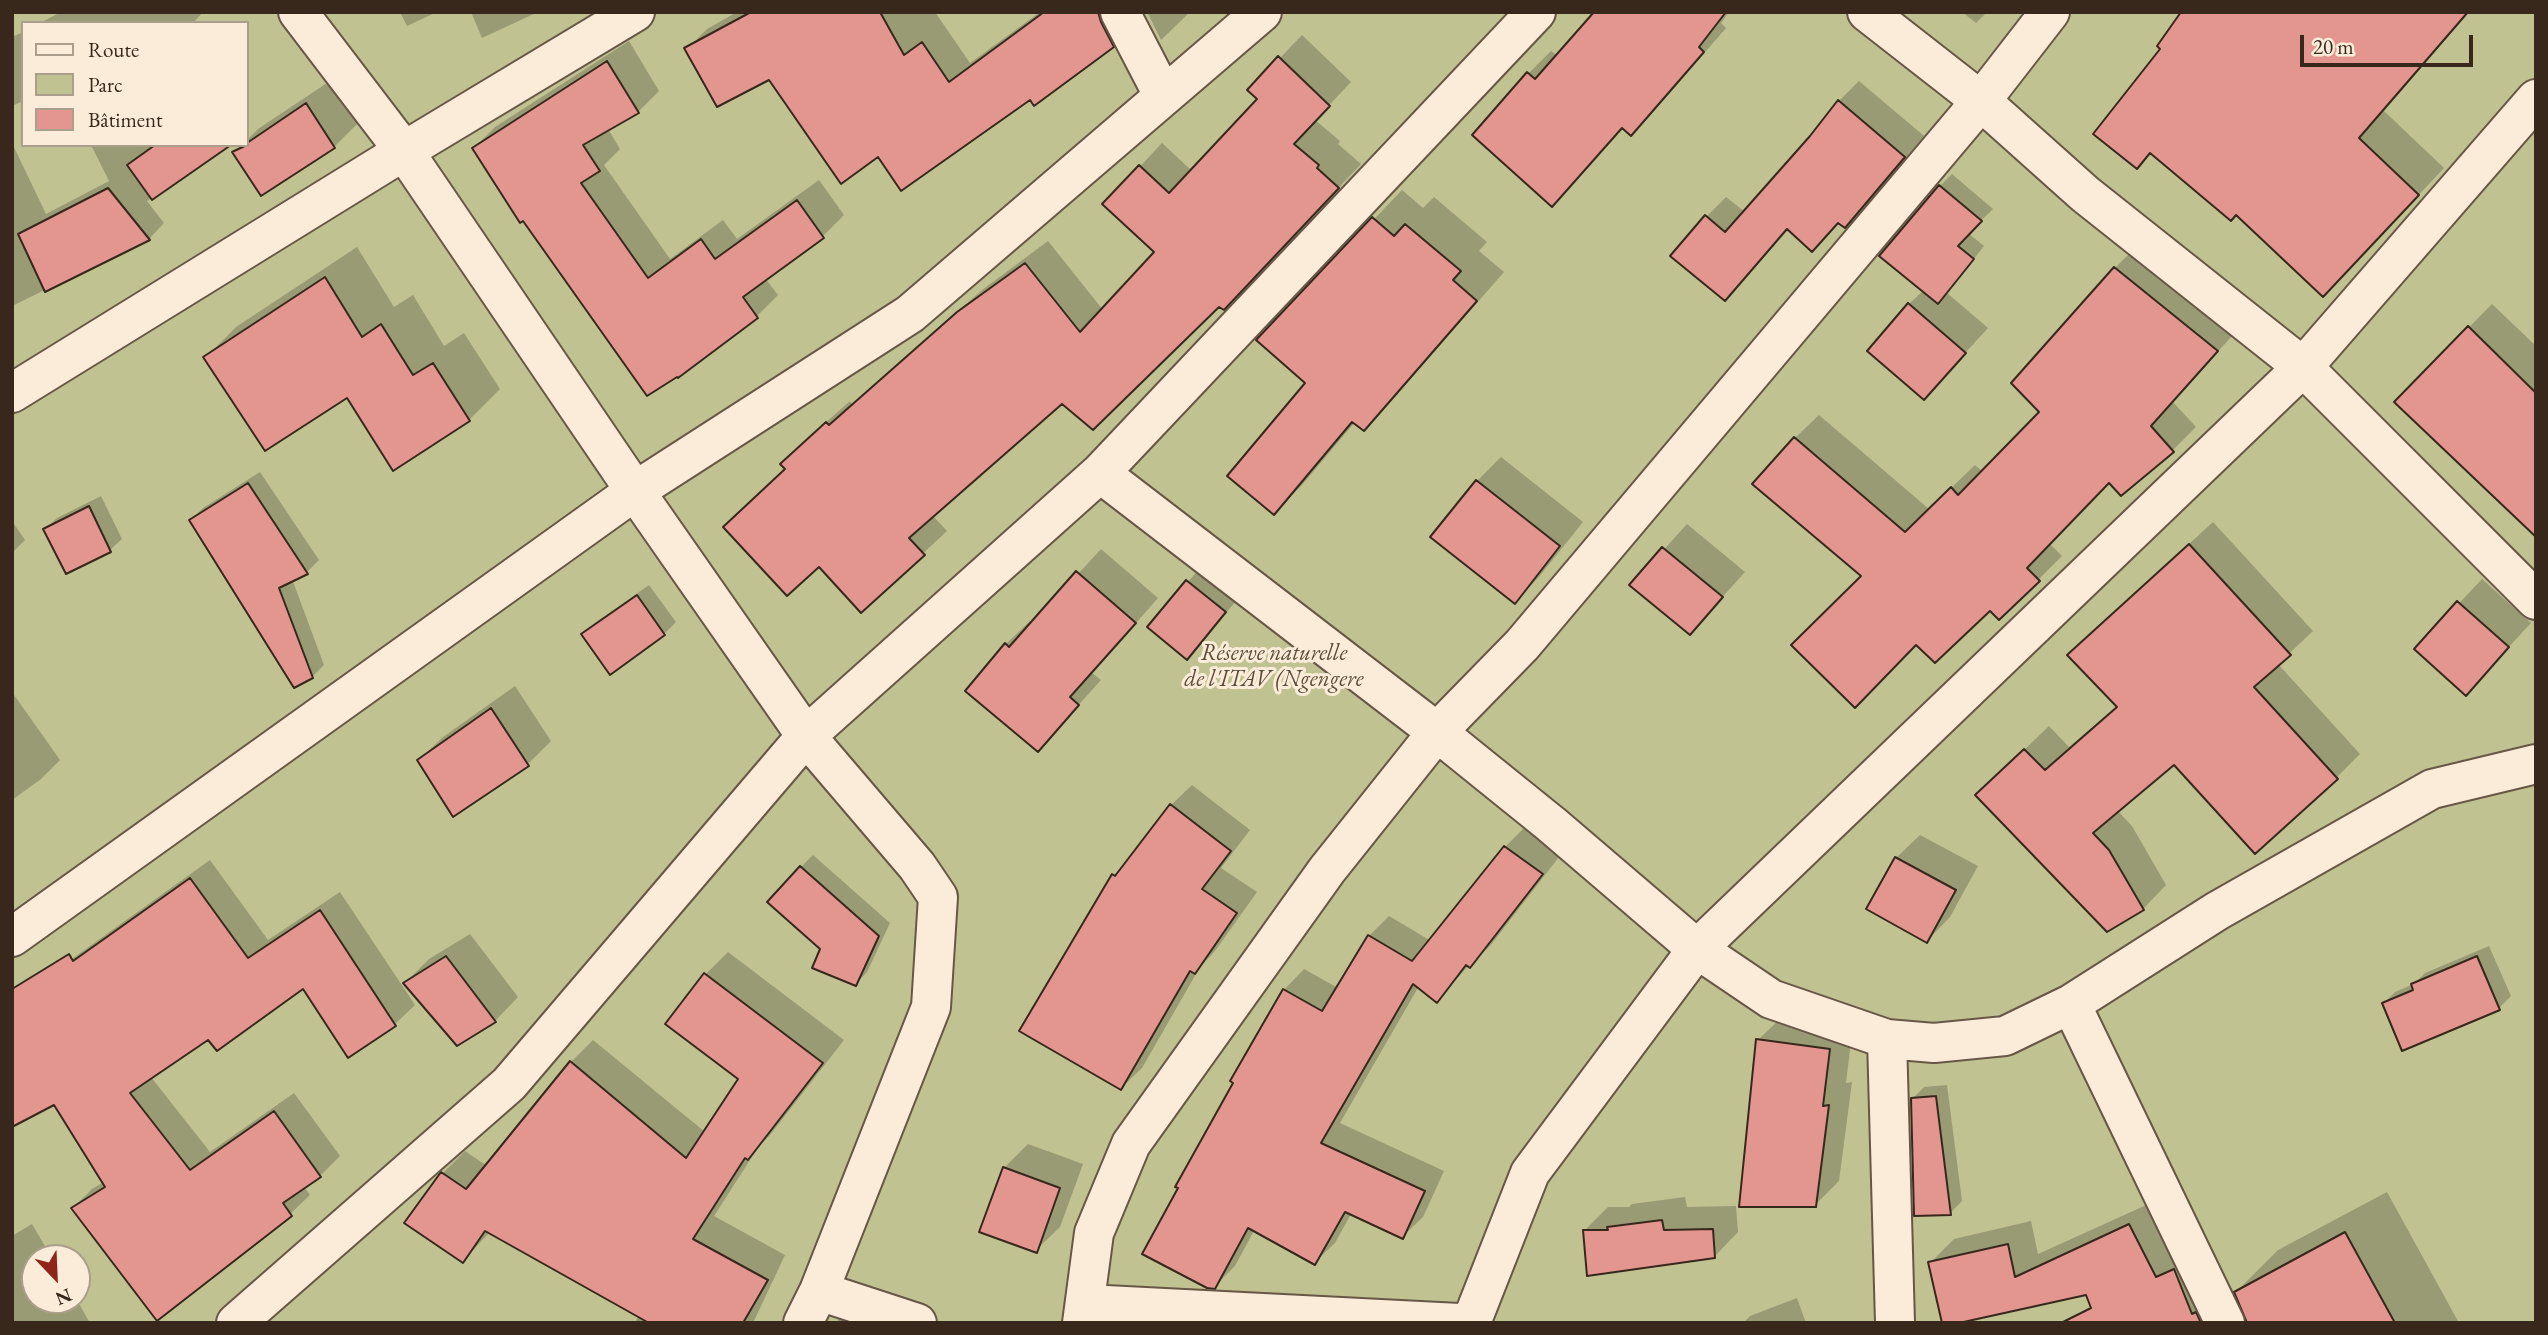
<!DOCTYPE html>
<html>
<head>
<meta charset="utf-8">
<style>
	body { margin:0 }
	#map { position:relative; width:2548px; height:1335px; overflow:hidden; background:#f7e2c3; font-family:"EB Garamond",serif }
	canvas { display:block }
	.frame { position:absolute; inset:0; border:14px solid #38281c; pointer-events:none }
	.legend { position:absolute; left:21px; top:21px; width:228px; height:126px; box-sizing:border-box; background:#faecd8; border:2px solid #ac9e8d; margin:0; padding:9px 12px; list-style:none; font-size:21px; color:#38281c }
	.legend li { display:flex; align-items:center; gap:14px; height:35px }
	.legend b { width:35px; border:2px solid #ac9e8d }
	.north { position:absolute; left:21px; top:1244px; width:70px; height:70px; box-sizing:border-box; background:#faecd8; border:2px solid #ac9e8d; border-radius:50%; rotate:157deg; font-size:19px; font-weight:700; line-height:28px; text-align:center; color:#38281c }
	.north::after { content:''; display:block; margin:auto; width:24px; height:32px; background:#8f2418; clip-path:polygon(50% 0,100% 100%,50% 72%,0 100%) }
	.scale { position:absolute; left:2300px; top:35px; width:173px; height:32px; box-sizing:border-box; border:4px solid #38281c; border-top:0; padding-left:9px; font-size:21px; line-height:24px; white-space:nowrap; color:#38281c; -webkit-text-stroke:5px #faecd8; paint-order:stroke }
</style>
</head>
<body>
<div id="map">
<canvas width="2548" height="1335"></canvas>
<div class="frame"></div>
<ul class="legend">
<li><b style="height:9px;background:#faecd8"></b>Route</li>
<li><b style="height:19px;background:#c0c292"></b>Parc</li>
<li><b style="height:19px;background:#e3968f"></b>Bâtiment</li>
</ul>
<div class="north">N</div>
<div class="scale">20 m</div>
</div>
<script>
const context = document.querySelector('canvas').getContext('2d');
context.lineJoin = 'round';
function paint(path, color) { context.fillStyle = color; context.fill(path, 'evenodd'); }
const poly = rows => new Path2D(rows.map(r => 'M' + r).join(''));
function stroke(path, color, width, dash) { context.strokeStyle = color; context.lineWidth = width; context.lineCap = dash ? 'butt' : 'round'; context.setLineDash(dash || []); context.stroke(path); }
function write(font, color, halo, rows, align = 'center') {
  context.font = font + ' "EB Garamond",serif'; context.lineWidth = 6; context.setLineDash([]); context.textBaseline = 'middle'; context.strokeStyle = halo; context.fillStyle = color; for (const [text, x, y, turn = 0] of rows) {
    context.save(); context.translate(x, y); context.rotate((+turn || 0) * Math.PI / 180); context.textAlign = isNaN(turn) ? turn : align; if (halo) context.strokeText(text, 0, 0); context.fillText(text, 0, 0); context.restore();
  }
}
paint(poly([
	[12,12,2536,12,2536,1323,12,1323],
	[23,23,247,23,247,145,23,145],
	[35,1258,77,1258,77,1300,35,1300]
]), '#c0c292');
paint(poly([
	[61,12,203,12,193,23,40,23],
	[400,12,437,12,407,26],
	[471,12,538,12,482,38],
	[737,12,935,12,970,63,1040,12,1126,12,1133,26,1113,46,1031,98,878,155,770,78,687,49,707,29],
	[1147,12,1190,12,1161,40],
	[1596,12,1729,12,1721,23,1726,28,1654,111,1631,133,1624,127,1552,204,1529,73,1551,51,1558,56],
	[1962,12,1987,12,1976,23],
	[2184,12,2469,12,2384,111,2444,168,2349,269,2236,213,2151,152,2137,166,2163,48],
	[23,32,23,101,12,106,12,37],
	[1302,35,1351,82,1315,120,1340,141,1338,144,1361,164,1246,285,1062,401,932,515,947,531,862,610,786,468,805,441,850,401,852,404,982,290,1048,241,1103,310,1157,252,1105,204,1162,143,1192,171,1259,99,1280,58],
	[629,41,659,91,638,112,608,129,620,149,604,165,670,259,723,220,737,239,819,180,844,215,823,236,765,278,778,295,757,316,678,376,474,148,495,127],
	[330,81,358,123,334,147,261,194,234,153,242,145,247,145,247,140,258,129],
	[1859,81,1924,136,1865,206,1845,226,1839,221,1788,228,1725,299,1706,217,1726,197,1745,212,1812,137,1839,101],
	[12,143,46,214,109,181,91,145,205,145,194,169,147,201,164,223,149,239,12,306],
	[1952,174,1993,209,1968,233,1984,246,1947,293,1988,328,1924,398,1909,304,1924,290,1940,186],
	[1402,190,1423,208,1434,197,1487,242,1479,251,1504,272,1392,400,1364,429,1355,422,1302,485,1274,513,1307,383,1259,340],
	[2139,244,2240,327,2173,402,2196,427,2172,451,2109,481,2049,543,2062,556,2038,580,1990,608,1863,575,1795,438,1819,415,1929,509,1975,465,1983,472,2041,412,2115,268],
	[357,247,394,307,413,295,444,346,464,333,500,389,469,420,347,396,205,358,236,327],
	[2492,304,2536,346,2536,390,2515,412,2396,401],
	[1501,457,1583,522,1538,578,1515,602,1433,537,1477,481],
	[260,472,319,560,307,572,292,579,324,665,312,677,191,520,203,508],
	[101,496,122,539,110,550,66,572,45,529,57,518],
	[12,521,25,540,12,553],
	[2213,522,2313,631,2278,664,2360,754,2336,778,2174,762,2117,810,2132,826,2166,885,2143,909,2001,772,2049,726,2069,747,2118,705,2093,632],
	[1687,524,1745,572,1690,633,1632,585],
	[1101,549,1158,598,1092,673,1101,680,1038,750,1006,644,1030,621,1033,623],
	[1199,569,1237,600,1187,658,1150,627],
	[2482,579,2531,623,2466,693,2416,649],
	[649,585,676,622,664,634,611,672,584,634,595,623],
	[515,686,551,741,528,764,419,760,443,737],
	[12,692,60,760,41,779,12,800],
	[1192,785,1250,830,1221,868,1257,892,1215,951,1200,967,1142,1068,1121,1088,1114,875,1129,860,1171,805],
	[1525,827,1562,853,1490,946,1469,965,1437,1001,1419,986,1340,1123,1444,1171,1423,1217,1402,1237,1351,1214,1335,1243,1314,1263,1264,1212,1235,1266,1214,1287,1236,1082,1233,1081,1284,990,1304,969,1338,988,1369,936,1389,916,1431,941,1505,847],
	[1920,835,1978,866,1950,917,1927,941,1896,858],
	[813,855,890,923,867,972,856,984,822,948,801,867],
	[210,860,268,940,340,892,415,1005,395,1024,348,1055,303,986,208,1037,151,1077,210,1152,294,1093,340,1156,320,1176,304,1187,310,1195,290,1214,73,1208,92,1189,104,1182,69,961],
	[470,934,518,997,495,1021,405,983,429,959],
	[2489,946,2511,996,2499,1008,2384,1003,2395,992,2414,984,2425,973],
	[728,952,844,1040,770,1135,759,1146,714,1216,785,1255,753,1323,635,1323,639,1315,490,1232,463,1261,443,1173,465,1151,487,1166,571,1062,593,1040,705,1132,741,1079,668,1023,706,974],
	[1782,1017,1853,1025,1846,1083,1852,1082,1839,1181,1815,1205,1758,1040],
	[1947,1085,1962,1201,1950,1213,1912,1099,1924,1087],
	[1028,1144,1083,1164,1060,1227,1036,1250,1004,1168],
	[2387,1192,2459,1323,2277,1323,2236,1292,2278,1250],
	[1685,1197,1687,1207,1736,1206,1738,1232,1715,1256,1584,1231,1608,1207,1629,1207,1632,1204],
	[2153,1202,2240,1323,2099,1323,2088,1293,1930,1263,1954,1239,2031,1221,2038,1254],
	[32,1224,52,1258,35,1258,35,1300,77,1300,90,1323,12,1323,12,1236],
	[1797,1298,1806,1323,1743,1323,1750,1316],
	[839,1319,856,1323,836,1323]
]), '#0003');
const building = poly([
	[751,12,880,12,904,55,922,42,949,82,1044,12,1098,12,1101,22,1114,47,1034,106,1030,100,901,191,878,157,841,184,769,80,717,107,684,48,751,12],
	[1594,12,1726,12,1699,47,1704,52,1631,136,1622,128,1552,207,1472,135,1527,72,1535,79,1594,12],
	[2181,12,2468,12,2359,138,2419,195,2323,297,2236,215,2231,221,2150,153,2137,169,2093,134,2160,49,2157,46,2181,12],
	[1278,56,1330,106,1294,144,1319,165,1317,168,1339,188,1224,310,1219,307,1093,430,1062,404,909,538,925,555,861,613,819,567,787,596,723,527,785,469,780,464,826,422,829,425,957,312,1025,263,1080,332,1154,252,1102,204,1139,165,1169,193,1257,99,1247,90,1278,56],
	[607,61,639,113,583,145,600,171,581,183,648,278,701,239,715,259,797,200,824,238,743,297,758,318,678,378,677,377,647,396,523,221,520,223,472,148,607,61],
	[1838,100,1905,157,1845,228,1838,223,1812,252,1787,229,1725,301,1670,256,1705,215,1725,232,1810,136,1838,100],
	[306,103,335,148,261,196,232,152,247,145,247,143,306,103],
	[155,145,231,145,152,200,127,165,155,145],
	[1939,185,1982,221,1958,246,1974,259,1938,304,1879,256,1939,185],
	[108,188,150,240,45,292,18,234,108,188],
	[1372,217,1394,236,1405,224,1461,271,1453,280,1477,301,1364,431,1352,422,1274,515,1227,476,1305,383,1256,340,1372,217],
	[2114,267,2218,351,2151,426,2174,452,2121,496,2109,483,2027,568,2040,581,1999,620,1990,611,1935,663,1916,645,1855,708,1791,645,1861,576,1752,484,1794,437,1905,532,1951,487,1958,495,2039,412,2011,383,2114,267],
	[325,277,362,337,381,324,413,375,433,363,470,421,393,471,347,398,265,451,203,357,325,277],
	[1908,303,1966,353,1924,400,1867,351,1908,303],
	[2468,326,2536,393,2536,537,2394,402,2468,326],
	[1476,480,1560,546,1515,604,1430,537,1476,480],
	[248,483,308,574,279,588,313,678,294,688,189,520,248,483],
	[89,506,111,552,66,574,43,529,89,506],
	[2189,544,2291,655,2254,687,2338,779,2255,854,2174,765,2093,833,2109,850,2144,910,2107,932,1975,795,2024,749,2045,770,2117,707,2067,655,2189,544],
	[1662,547,1723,597,1690,635,1629,585,1662,547],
	[1076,571,1136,623,1070,697,1079,705,1038,752,965,691,1005,643,1009,647,1076,571],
	[1186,580,1226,612,1187,660,1147,627,1186,580],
	[637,595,665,635,610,675,581,634,637,595],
	[2457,601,2509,647,2466,696,2414,649,2457,601],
	[491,708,529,766,453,817,417,760,491,708],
	[1170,804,1231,851,1202,889,1237,913,1195,974,1190,971,1121,1090,1019,1031,1112,874,1115,876,1170,804],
	[1504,846,1543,874,1470,968,1466,965,1437,1003,1413,984,1321,1143,1425,1191,1403,1239,1345,1212,1315,1265,1248,1228,1215,1289,1207,1288,1142,1254,1178,1188,1175,1187,1233,1083,1230,1081,1283,989,1322,1011,1368,935,1412,961,1504,846],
	[1895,857,1956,890,1927,943,1866,909,1895,857],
	[800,866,879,936,856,986,812,968,820,949,767,902,800,866],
	[190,878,248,958,320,910,396,1026,348,1058,303,989,217,1051,208,1040,130,1093,190,1170,274,1111,321,1177,283,1203,292,1216,157,1321,71,1208,105,1187,54,1105,12,1127,12,989,69,954,73,961,190,878],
	[446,956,496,1022,457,1046,403,983,446,956],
	[2477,956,2500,1010,2402,1051,2382,1003,2413,990,2411,984,2477,956],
	[704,973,823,1063,748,1160,745,1158,693,1239,768,1280,743,1323,649,1323,485,1231,463,1263,404,1223,441,1172,466,1189,570,1061,686,1158,738,1079,665,1024,704,973],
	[1756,1039,1830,1049,1823,1106,1829,1105,1816,1207,1739,1207,1756,1039],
	[1936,1096,1951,1215,1914,1216,1911,1098,1936,1096],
	[1003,1167,1060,1188,1037,1253,979,1232,1003,1167],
	[1662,1220,1664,1230,1713,1229,1715,1258,1587,1276,1583,1230,1608,1230,1607,1227,1662,1220],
	[2129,1224,2156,1277,2174,1269,2192,1314,2196,1312,2201,1323,2061,1323,2091,1308,2086,1295,1959,1323,1942,1323,1928,1262,2008,1244,2015,1277,2129,1224],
	[2345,1232,2395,1323,2247,1323,2234,1292,2345,1232]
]);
paint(building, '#e3968f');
stroke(building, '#38281c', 2);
const minor = poly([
	[298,12,404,151,635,491,806,736,917,866,938,897,931,1007,819,1291,803,1323],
	[1120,12,1163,95],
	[1867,12,1981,101,2085,194,2303,367,2536,600],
	[12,393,404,151,635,12],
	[1100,473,1437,732,1551,824,1697,949,1771,999,1887,1039,1934,1043,2005,1036,2071,1004,2217,911,2432,789,2536,764],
	[12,937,635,491,910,314,1262,12],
	[2071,1004,2225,1323],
	[1887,1039,1895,1323],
	[819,1291,917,1323],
	[1086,1304,1459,1323],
	[236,1323,509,1084,806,736,1100,473,1536,12],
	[1082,1323,1094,1233,1131,1144,1327,870,1437,732,1522,645,1981,101,2050,12],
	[1471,1323,1530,1173,1697,949,2303,367,2536,99]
]);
stroke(minor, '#685646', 42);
stroke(minor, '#faecd8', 38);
write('italic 23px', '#5a4e3a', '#faecd8', [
	["Réserve naturelle",1274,654],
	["de l'ITAV (Ngengere",1274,680]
]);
</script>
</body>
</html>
